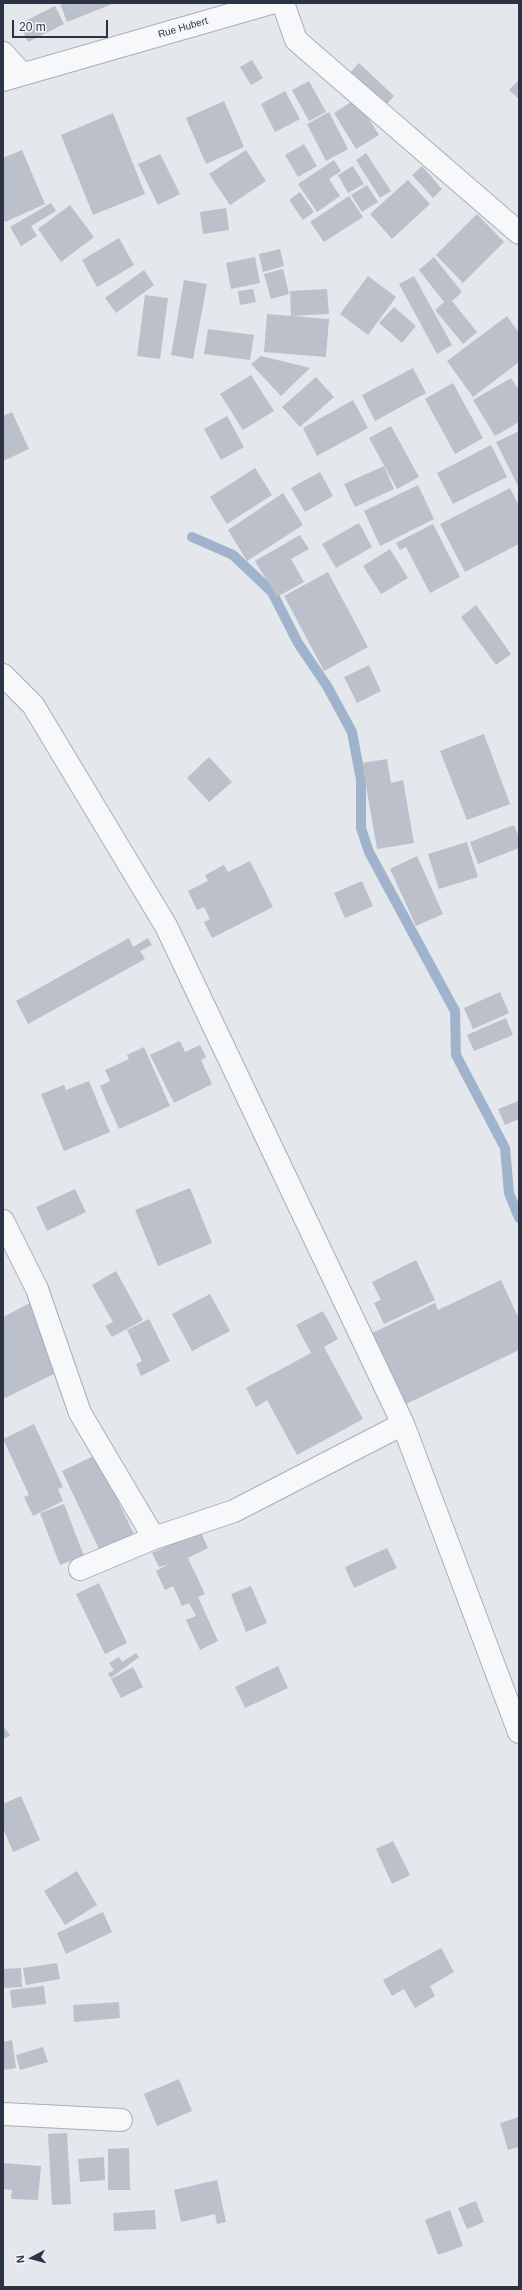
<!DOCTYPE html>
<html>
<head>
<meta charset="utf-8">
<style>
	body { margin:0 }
	#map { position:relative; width:522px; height:2290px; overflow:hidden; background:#e4e7ec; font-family:Helvetica,sans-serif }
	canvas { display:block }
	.frame { position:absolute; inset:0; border:4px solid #2b3445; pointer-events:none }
	.north { position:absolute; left:12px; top:2238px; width:40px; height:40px; -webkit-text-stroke:3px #f4f6f9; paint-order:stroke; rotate:264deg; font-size:11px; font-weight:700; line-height:16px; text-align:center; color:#2b3445 }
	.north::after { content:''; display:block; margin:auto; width:14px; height:18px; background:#2b3445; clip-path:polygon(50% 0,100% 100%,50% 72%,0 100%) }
	.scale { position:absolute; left:12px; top:20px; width:96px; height:18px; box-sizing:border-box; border:2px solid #2b3445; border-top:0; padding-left:5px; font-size:12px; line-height:14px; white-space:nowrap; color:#2b3445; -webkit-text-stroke:3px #f4f6f9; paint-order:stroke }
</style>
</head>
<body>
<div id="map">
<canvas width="522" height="2290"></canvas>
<div class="frame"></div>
<div class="north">N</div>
<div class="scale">20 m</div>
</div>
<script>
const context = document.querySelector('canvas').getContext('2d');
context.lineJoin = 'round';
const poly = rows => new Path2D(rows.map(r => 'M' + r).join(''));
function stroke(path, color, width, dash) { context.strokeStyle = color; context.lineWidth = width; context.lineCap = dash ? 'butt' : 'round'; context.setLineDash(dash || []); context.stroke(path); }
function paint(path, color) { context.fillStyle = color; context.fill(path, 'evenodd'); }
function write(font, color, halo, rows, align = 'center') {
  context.font = font + ' Helvetica,sans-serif'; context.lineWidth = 3; context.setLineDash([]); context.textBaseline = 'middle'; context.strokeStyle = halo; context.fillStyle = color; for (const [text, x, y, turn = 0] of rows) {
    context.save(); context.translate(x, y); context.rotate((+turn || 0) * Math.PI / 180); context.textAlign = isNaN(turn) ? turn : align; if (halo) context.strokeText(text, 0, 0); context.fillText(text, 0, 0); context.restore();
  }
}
stroke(poly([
	[192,537,233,555,272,592,298,643,327,686,352,732,361,780,361,828,369,852,455,1011,456,1055,505,1148,509,1193,519,1218]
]), '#9fb4cc', 10);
paint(poly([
	[60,3,115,3,67,22],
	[55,6,64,24,28,42,19,24],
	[252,60,263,78,251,85,240,67],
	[359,63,394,96,381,111,346,77],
	[519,80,519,99,509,90],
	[309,81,326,112,309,121,292,90],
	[285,91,300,119,275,132,261,104],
	[356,99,379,135,356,149,334,113],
	[224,101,244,147,206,164,186,118],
	[329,112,348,149,326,161,307,124],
	[113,113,145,194,93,215,61,135],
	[304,144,317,166,298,177,285,155],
	[22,150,45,204,5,222,3,218,3,158],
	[246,150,266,181,230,205,209,174],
	[366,153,391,191,380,198,356,160],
	[160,154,180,194,158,205,138,164],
	[334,160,341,171,329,179,340,196,317,212,298,184],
	[353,166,364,184,348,193,338,175],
	[422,166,442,189,433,198,412,175],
	[408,180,430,204,392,239,370,214],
	[367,185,378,202,362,212,351,195],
	[300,192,314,212,303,220,289,200],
	[349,196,363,217,324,242,310,222],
	[51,203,56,211,31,226,37,236,21,246,10,227],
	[70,205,94,237,61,262,38,229],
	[226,208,229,230,203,234,200,212],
	[477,214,504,242,463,283,436,255],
	[119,238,134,265,97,287,82,260],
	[280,249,284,266,263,272,259,254],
	[255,257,260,283,231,289,226,263],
	[434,257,462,292,452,301,477,332,463,344,435,310,444,302,419,270],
	[283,269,289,294,271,299,264,274],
	[144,270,154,285,116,313,105,298],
	[368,276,396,297,368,335,340,314],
	[414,276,452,345,437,354,399,284],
	[184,280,207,284,193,359,171,355],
	[253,289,256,302,240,305,238,291],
	[327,289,329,314,291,316,290,291],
	[145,295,168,298,160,359,137,356],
	[394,307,416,326,402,343,379,323],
	[267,314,329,319,326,357,264,352],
	[507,316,519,333,519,362,473,397,447,361],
	[208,329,254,335,250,360,204,354],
	[261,356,310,368,281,396,251,364],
	[413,368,426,393,375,421,362,395],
	[251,375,274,411,243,430,220,394],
	[316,377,334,397,300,427,282,407],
	[511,378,519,390,519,422,495,436,473,400],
	[453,383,483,438,455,454,425,399],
	[353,400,368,428,317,456,303,428],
	[12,412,29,449,3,461,3,416],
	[227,416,244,447,221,460,204,429],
	[391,426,419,477,397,489,369,438],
	[519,431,519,488,496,442],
	[491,445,507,477,453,504,437,473],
	[384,466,394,489,355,507,344,484],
	[255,468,272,495,227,524,210,497],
	[320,472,333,496,305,512,291,488],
	[418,485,434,519,380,546,364,511],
	[510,488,519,506,519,544,465,572,440,524],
	[283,493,303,525,247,561,228,530],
	[359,523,372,547,336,568,322,544],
	[433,524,460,577,430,593,406,547,400,550,396,543],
	[300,535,309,549,291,559,304,582,277,597,255,561],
	[390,549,408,578,381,594,363,566],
	[328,572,368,647,324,671,284,596],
	[476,605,511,654,496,665,461,617],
	[369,665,381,691,357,703,344,677],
	[484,734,510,804,467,820,440,751],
	[209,757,232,782,209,802,187,778],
	[387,759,391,783,403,780,414,843,377,849,362,763],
	[514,825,519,838,519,848,478,864,470,842],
	[467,842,478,877,439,889,428,854],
	[417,856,443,914,416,926,390,869],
	[250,861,273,907,212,938,204,922,210,919,204,907,197,910,188,891,208,881,205,875,224,865,228,872],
	[362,881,373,906,345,918,334,893],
	[129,938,133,947,148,938,152,945,140,951,145,959,28,1024,16,1001],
	[500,992,509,1013,473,1029,464,1008],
	[506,1018,513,1035,474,1051,467,1035],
	[180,1041,185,1052,200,1045,206,1057,201,1060,212,1084,174,1103,150,1055],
	[144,1047,170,1106,119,1129,100,1086,110,1081,105,1070,129,1059,127,1055],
	[89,1081,110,1132,64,1151,41,1094,64,1085,66,1090],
	[519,1101,519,1119,505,1125,498,1109],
	[190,1188,212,1243,158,1266,135,1210],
	[75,1189,86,1212,47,1231,36,1207],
	[416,1260,435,1300,384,1324,374,1303,381,1300,372,1282],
	[116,1271,143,1320,112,1337,105,1326,113,1322,92,1285],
	[501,1280,519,1319,519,1350,400,1407,366,1336,435,1303,438,1310],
	[210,1294,230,1331,192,1351,172,1314],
	[30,1303,62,1370,3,1399,3,1317],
	[323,1311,338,1339,324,1347,363,1419,297,1455,267,1400,256,1407,246,1388,311,1353,296,1325],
	[149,1319,170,1361,141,1376,136,1364,142,1361,127,1330],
	[34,1424,63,1487,58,1489,63,1501,33,1516,24,1497,29,1495,3,1439],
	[96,1455,134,1534,100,1551,62,1471],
	[64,1504,84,1556,60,1565,40,1513],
	[200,1530,208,1548,188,1558,205,1594,198,1597,218,1641,200,1650,186,1620,196,1616,189,1603,182,1606,173,1586,165,1590,156,1571,169,1564,159,1567,152,1553],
	[387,1548,397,1568,354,1588,345,1567],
	[99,1583,127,1643,105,1654,76,1594],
	[251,1586,267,1623,246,1632,231,1594],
	[136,1653,139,1657,111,1678,108,1674,114,1670,109,1663,119,1657,122,1662],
	[278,1666,288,1688,245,1708,235,1687],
	[133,1667,143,1687,121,1698,111,1679],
	[3,1726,10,1735,3,1740],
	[21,1796,40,1840,13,1852,3,1828,3,1804],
	[393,1841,410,1875,392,1884,376,1849],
	[77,1871,97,1905,65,1925,44,1891],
	[103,1912,112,1932,66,1954,57,1933],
	[441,1948,454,1972,430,1986,435,1996,415,2008,404,1989,392,1996,383,1980],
	[57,1963,60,1979,26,1985,23,1968],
	[21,1968,22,1987,3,1988,3,1969],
	[44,1986,46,2004,12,2008,10,1990],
	[119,2002,120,2018,74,2022,73,2005],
	[12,2040,16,2068,3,2070,3,2042],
	[43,2047,48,2062,20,2070,16,2055],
	[179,2079,192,2111,157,2126,144,2094],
	[519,2117,519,2147,508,2150,500,2123],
	[67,2133,71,2204,52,2205,48,2134],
	[129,2148,130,2190,108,2190,108,2149],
	[104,2157,105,2180,80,2182,78,2159],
	[3,2163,41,2166,38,2200,11,2199,12,2190,3,2189],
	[217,2180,226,2222,217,2224,215,2214,181,2222,174,2190],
	[476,2201,484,2222,467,2229,458,2208],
	[155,2210,156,2229,114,2231,113,2213],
	[450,2210,463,2246,438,2255,425,2220]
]), '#bbc0ca');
const minor = poly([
	[283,3,296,40,519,233],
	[3,53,22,74],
	[3,80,271,3],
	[3,675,33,705,166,926,403,1424,519,1732],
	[3,1221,37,1289,80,1413,154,1538],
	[80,1569,154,1538,234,1511,403,1424],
	[3,2114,121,2120]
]);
stroke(minor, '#a9aeb7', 24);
stroke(minor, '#f7f8fa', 22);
write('10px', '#2b3445', '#f4f6f9', [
	["Rue Hubert",183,28,-16]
]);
</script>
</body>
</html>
